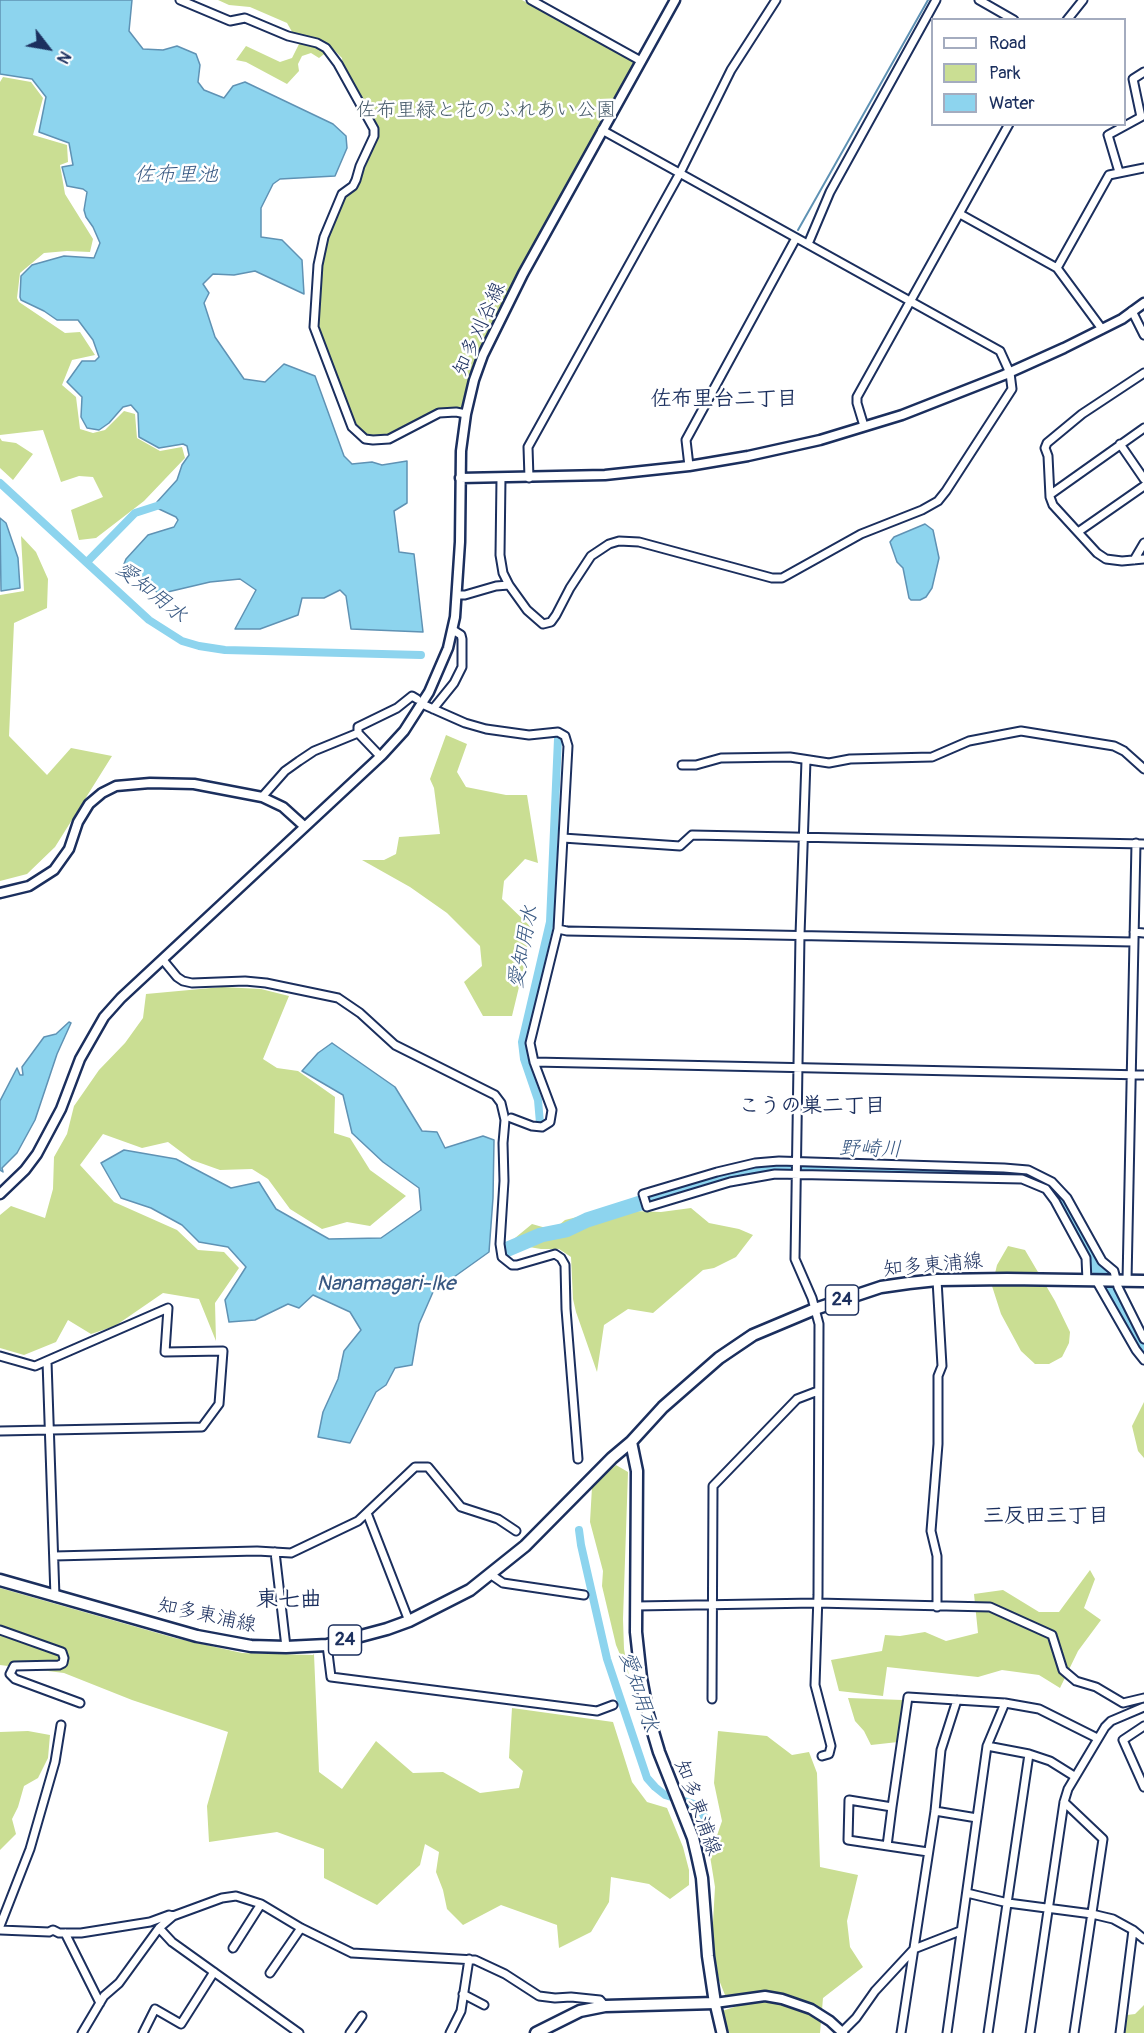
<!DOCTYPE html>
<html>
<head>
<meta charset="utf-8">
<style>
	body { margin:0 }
	#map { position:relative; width:1144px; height:2033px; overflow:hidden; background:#fff; font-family:Pangolin,sans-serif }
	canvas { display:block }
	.legend { position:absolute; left:931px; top:18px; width:195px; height:108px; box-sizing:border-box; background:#fff; border:2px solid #a4acbf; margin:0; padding:8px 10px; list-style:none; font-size:18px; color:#1b2f5e }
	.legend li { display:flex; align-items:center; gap:12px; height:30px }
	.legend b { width:30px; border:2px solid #a4acbf }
	.north { position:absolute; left:18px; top:18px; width:60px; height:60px; -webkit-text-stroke:4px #fff; paint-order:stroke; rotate:121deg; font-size:16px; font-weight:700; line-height:24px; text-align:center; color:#1b2f5e }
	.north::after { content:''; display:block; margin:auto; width:21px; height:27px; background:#1b2f5e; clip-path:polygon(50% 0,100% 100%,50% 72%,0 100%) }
</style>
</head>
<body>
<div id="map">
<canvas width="1144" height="2033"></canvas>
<ul class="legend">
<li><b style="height:8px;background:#fff"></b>Road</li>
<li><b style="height:16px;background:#cade93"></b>Park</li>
<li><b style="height:16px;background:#8dd4ee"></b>Water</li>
</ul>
<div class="north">N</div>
</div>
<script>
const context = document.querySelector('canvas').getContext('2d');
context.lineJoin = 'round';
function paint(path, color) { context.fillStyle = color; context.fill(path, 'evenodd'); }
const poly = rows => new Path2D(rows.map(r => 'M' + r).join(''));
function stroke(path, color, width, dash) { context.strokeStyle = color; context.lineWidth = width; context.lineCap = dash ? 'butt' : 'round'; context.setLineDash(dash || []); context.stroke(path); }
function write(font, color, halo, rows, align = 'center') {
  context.font = font + ' Pangolin,"Klee One",sans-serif'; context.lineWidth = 5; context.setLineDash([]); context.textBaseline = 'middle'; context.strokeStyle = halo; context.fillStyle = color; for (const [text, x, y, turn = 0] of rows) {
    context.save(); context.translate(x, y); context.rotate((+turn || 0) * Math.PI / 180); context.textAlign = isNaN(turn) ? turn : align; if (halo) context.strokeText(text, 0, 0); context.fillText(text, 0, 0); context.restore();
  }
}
paint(poly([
	[218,0,522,0,627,57,641,61,499,319,466,414,439,413,409,430,373,440,355,432,314,327,320,250,342,194,353,186,358,186,375,141,343,66,342,58,332,48,319,58,311,53,302,56,298,64,299,71,287,84,246,62,236,60,246,46,280,62,292,58,299,44,287,23,250,7,229,5],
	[3,77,31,82,43,98,33,135,67,145,68,162,60,165,65,194,93,239,90,252,67,251,44,253,20,273,17,298,19,302,65,333,80,332,95,355,72,360,62,385,76,397,80,429,93,433,105,430,124,411,135,414,137,438,160,451,182,447,185,458,144,501,96,538,79,540,71,510,103,497,93,477,79,476,61,482,43,430,0,435,0,82],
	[0,438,2,441,16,443,33,454,13,480,0,468],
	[21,536,36,552,48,579,47,608,14,623,9,736,47,775,71,748,112,756,55,847,27,874,0,881,0,595,24,591],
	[446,735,467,744,457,772,466,787,506,795,527,795,538,863,525,859,504,881,502,899,533,929,512,1016,483,1016,464,982,482,966,480,946,447,913,410,887,362,860,384,860,396,854,399,837,440,834,434,788,430,779],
	[222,987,261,989,289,996,263,1059,277,1068,298,1071,335,1097,334,1133,350,1138,370,1170,406,1196,370,1226,347,1222,322,1229,290,1209,268,1179,252,1169,220,1170,192,1160,168,1142,142,1148,103,1134,80,1165,114,1202,177,1230,198,1250,224,1252,239,1268,215,1303,216,1341,199,1299,163,1293,115,1326,91,1334,68,1320,56,1342,24,1355,0,1348,0,1215,11,1206,45,1218,53,1189,54,1157,67,1134,74,1106,99,1070,125,1043,143,1018,146,994],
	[691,1208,709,1223,739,1229,753,1235,736,1257,714,1268,703,1270,653,1313,628,1309,604,1325,597,1372,576,1312,573,1299,571,1257,559,1249,541,1249,529,1247,515,1238,532,1224,553,1230,565,1220,605,1210,661,1212],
	[1008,1246,1025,1250,1055,1301,1070,1332,1069,1343,1062,1357,1049,1364,1035,1364,1021,1351,1001,1314,992,1286,997,1265],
	[1144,1402,1144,1458,1138,1451,1132,1426],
	[616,1465,628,1472,623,1619,624,1649,629,1676,616,1645,602,1586,603,1571,590,1522,592,1487],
	[1090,1570,1095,1579,1084,1608,1101,1620,1078,1651,1060,1688,1039,1675,1002,1670,978,1677,887,1667,883,1696,839,1691,831,1660,882,1651,885,1635,900,1636,925,1632,946,1641,978,1633,974,1594,1003,1590,1039,1612,1059,1612],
	[0,1588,175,1638,242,1653,313,1655,314,1654,319,1772,342,1789,376,1741,413,1773,443,1772,480,1793,519,1788,523,1771,509,1758,512,1708,613,1722,632,1782,647,1802,667,1808,683,1847,689,1870,689,1885,670,1899,649,1884,611,1877,609,1902,591,1932,559,1948,557,1925,501,1905,463,1925,447,1909,443,1890,436,1872,439,1852,425,1844,420,1865,377,1905,324,1878,324,1849,277,1832,209,1842,207,1806,228,1732,132,1700,64,1673,0,1665],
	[848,1698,903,1700,898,1742,871,1745,864,1731,855,1721],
	[28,1731,50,1735,48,1758,38,1778,24,1786,18,1807,12,1819,16,1834,0,1850,0,1732],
	[718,1731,767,1736,792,1755,809,1752,817,1773,820,1867,858,1875,847,1921,850,1947,863,1967,823,1998,820,2033,729,2033,722,2011,747,2003,745,1994,725,1995,719,1980,712,1940,715,1887,710,1856,722,1821,714,1783],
	[1144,2005,1144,2033,1124,2033,1127,2015,1135,2014]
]), '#cade93');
const water = poly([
	[0,0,132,0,129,31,143,49,163,50,177,46,196,54,200,65,198,82,204,90,224,98,233,86,245,82,333,124,346,136,347,148,335,176,280,179,273,184,261,208,261,237,282,240,302,260,304,294,255,271,234,275,213,274,203,284,209,293,204,303,215,337,244,379,265,382,284,364,315,376,344,456,352,464,372,462,382,465,407,461,407,503,394,511,399,552,414,554,423,632,351,629,346,596,340,590,324,598,302,598,298,615,260,629,235,629,256,590,240,579,210,582,159,594,124,564,126,559,148,535,174,527,178,520,176,517,159,509,157,502,177,480,182,465,189,455,187,446,183,444,159,448,139,437,138,413,131,405,123,407,109,423,99,430,87,428,81,417,82,397,67,382,82,361,95,361,99,357,93,340,78,320,57,320,44,311,21,300,20,297,21,276,32,265,64,256,94,258,100,243,93,227,86,217,84,210,87,192,83,189,67,186,62,167,73,165,69,143,39,132,46,97,32,79,0,74,0,0],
	[0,518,6,523,18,558,20,588,1,591,0,518],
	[925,524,933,530,939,558,932,588,926,597,920,600,911,600,909,598,903,568,897,562,890,542,894,537,925,524],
	[69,1022,71,1023,57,1054,35,1120,17,1153,2,1168,3,1172,0,1170,0,1101,17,1068,20,1075,23,1075,22,1067,44,1037,56,1034,69,1022],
	[332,1043,395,1087,422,1131,437,1132,445,1148,483,1136,494,1140,493,1198,489,1252,433,1292,419,1324,412,1365,395,1368,386,1385,376,1392,350,1443,318,1437,323,1412,338,1379,344,1351,361,1330,350,1312,313,1295,299,1308,288,1304,255,1320,229,1322,225,1300,246,1267,228,1247,199,1242,182,1225,151,1208,121,1198,101,1163,124,1150,176,1159,231,1188,259,1182,276,1209,329,1239,381,1238,421,1210,419,1188,383,1162,352,1133,343,1095,302,1071,318,1053,332,1043]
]);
paint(water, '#8dd4ee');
stroke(water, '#5f92b4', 1.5);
stroke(poly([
	[798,230,928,0]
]), '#5f92b4', 2);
stroke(poly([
	[0,483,149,620,182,641,199,646,225,650,421,655],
	[87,562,135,513,166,503],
	[540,1123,538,1100,524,1059,522,1042,550,922,558,739],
	[579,1530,581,1545,607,1659,647,1778,655,1787,665,1795,694,1804,700,1808,711,1831]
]), '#8dd4ee', 8);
stroke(poly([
	[508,1249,541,1235,566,1230,587,1220,650,1200,743,1172,776,1168,1031,1175,1041,1179,1052,1187,1060,1198,1144,1351]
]), '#8dd4ee', 15);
const minor = poly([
	[180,0,230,21,245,18,288,36,317,43,326,48,338,64,374,129,374,136,360,166,356,180,353,186,342,194,324,237,318,265,314,327,352,427,365,439,373,440,389,439,439,413,456,412,466,414],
	[531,0,641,61],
	[979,0,1014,20],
	[1067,20,1083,0],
	[1119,172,1108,135,1141,117,1133,79,1144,72],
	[960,214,1057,268],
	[808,244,830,192,936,0],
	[1132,311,1144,335],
	[1102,329,1057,268,1109,175,1144,168],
	[1144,373,1082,414,1047,443,1045,448,1048,456,1050,497,1053,505,1097,553,1106,559,1122,561,1144,559],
	[864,426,857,403,857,397,1009,124],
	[1120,444,1144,479],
	[689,466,686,440,796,238],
	[501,478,500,555,503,573,509,585,527,610,543,624,551,622,556,615,570,588,591,556,609,544,619,541,639,542,772,578,782,578,861,534,922,510,938,501,946,491,1012,389,1010,373,1000,351,602,130],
	[529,478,528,447,680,173,731,70,776,0],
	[1051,494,1144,428],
	[1078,532,1144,486],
	[1134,560,1144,543],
	[458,595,465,595,496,586,509,585],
	[422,704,465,723,486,729,529,735,558,732,565,736,568,746,558,929,530,1043,534,1062,552,1110,550,1122,542,1127,532,1126,511,1118],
	[433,709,454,683,462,667,462,639,461,635,453,630],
	[358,733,380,756],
	[806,760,800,935,795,1259,812,1298,819,1324,818,1595,815,1685,831,1746,829,1754,822,1756],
	[682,765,696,765,721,758,790,757,829,763,850,759,932,757,969,741,1021,731,1114,746,1124,751,1144,769],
	[262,797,285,771,299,761,314,751,358,733,358,727,397,708,412,696,417,699],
	[563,838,680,846,692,835,1144,844],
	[558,929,567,931,1133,942],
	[1134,932,1144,933],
	[163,960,177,977,183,981,192,983,245,981,266,983,338,998,360,1013,395,1045,495,1095,501,1103,505,1120,503,1143,504,1181,500,1244,502,1257,512,1265,517,1265,555,1254,561,1258,565,1265,566,1309,578,1459],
	[534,1062,1144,1075],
	[1087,1281,1086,1258,1055,1201,1046,1189,1022,1179,775,1174,730,1182,647,1207,643,1194,717,1172,755,1163,779,1161,1004,1168,1028,1170,1052,1182,1067,1198,1102,1261,1114,1271,1118,1287,1144,1339],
	[1127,1281,1136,843],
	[1097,1282,1136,1350,1144,1360],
	[0,1356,35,1366,168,1308,165,1352,223,1351,219,1404,202,1427,0,1431],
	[47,1361,55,1597],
	[367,1513,409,1621],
	[275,1552,286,1647],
	[54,1556,257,1551,291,1553,358,1521,415,1467,428,1467,461,1507,498,1519,516,1531],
	[490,1574,503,1583,584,1595],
	[636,1606,816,1603,990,1607,1052,1635,1063,1670,1076,1681,1096,1687,1123,1703,1144,1698],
	[937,1607,937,1556,931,1531,938,1444,938,1376,942,1366,937,1280],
	[0,1630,62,1652,64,1658,63,1663,59,1665,14,1666,10,1674,15,1679,80,1703],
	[327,1645,331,1677,597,1711,613,1705],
	[712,1699,713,1486,797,1399,818,1391],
	[1144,1726,1123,1740,1144,1787],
	[987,1746,1029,1754,988,2033],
	[1029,1754,1050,1761,1074,1776],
	[1064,1802,1103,1839,1074,2033],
	[935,1811,977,1818],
	[887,1846,892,1807],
	[928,1852,848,1840,849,1800,892,1807,908,1697,1005,1703,1039,1709,1097,1738],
	[967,1893,1008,1903,1092,1914,1113,1919,1133,1930,1120,2033],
	[0,1926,30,1849,55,1762,61,1725],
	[159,1928,172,1942,299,2033],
	[0,1930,49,1932,53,1930,59,1933,81,1933,150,1922,169,1915,173,1916,222,1898,236,1896,261,1904,301,1928,352,1953,475,1960,505,1974,539,1996,555,1998,571,1997,600,2000,605,2006],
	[1133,1930,1144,1939],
	[65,1933,100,2003],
	[233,1948,261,1904],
	[270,1973,301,1928],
	[463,1994,484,2005],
	[842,2032,856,2018,875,1991,914,1949,960,1931],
	[82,2033,104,1996,119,1983,159,1928,173,1916],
	[143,2033,155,2009,181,2024,214,1972],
	[350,2033,362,2016],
	[450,2033,461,2011,469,1959],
	[901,2033,935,1811,941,1750,957,1700],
	[947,2033,987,1746,1005,1703],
	[1030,2033,1064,1802,1068,1789,1105,1727,1111,1721,1144,1707]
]);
const tertiary = poly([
	[460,478,605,475,689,466,748,456,820,440,902,415,1004,375,1064,348,1122,319,1144,303],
	[0,893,29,886,54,870,69,849,78,822,89,804,102,793,116,786,150,783,194,784,262,797,283,807,304,826],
	[0,1194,25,1170,37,1154,61,1109,80,1059,104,1017,121,998,382,755,404,731,429,692,448,648,455,617,460,542,461,451,466,414,474,380,483,355,523,274,675,0],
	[715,2003,765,1996,782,1999,811,2009,830,2021,843,2033]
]);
const secondary = poly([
	[715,2003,722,2033]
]);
const primary = poly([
	[0,1580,197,1636,251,1646,286,1647,327,1645,387,1629,409,1621,470,1590,525,1546,612,1458,631,1442,663,1407,719,1358,753,1335,815,1309,881,1287,909,1283,937,1280,1007,1279,1144,1281],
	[536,2033,580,2011,605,2006,715,2003,708,1956,702,1878,697,1855,693,1838,659,1752,648,1715,641,1678,636,1632,637,1471,631,1442]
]);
stroke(minor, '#1b2f5e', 11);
stroke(tertiary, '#1b2f5e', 13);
stroke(secondary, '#1b2f5e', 14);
stroke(primary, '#1b2f5e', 15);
stroke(minor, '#fff', 7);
stroke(tertiary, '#fff', 8);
stroke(secondary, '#fff', 9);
stroke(primary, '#fff', 10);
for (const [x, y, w] of [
	[842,1300,33],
	[345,1640,33]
]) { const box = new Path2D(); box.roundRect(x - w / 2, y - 15, w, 30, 4.5); context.fillStyle = '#fff'; context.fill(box); stroke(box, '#1b2f5e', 1.5); }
write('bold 18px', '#1b2f5e', null, [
	["24",842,1300],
	["24",345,1640]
]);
write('20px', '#475b6b', '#fff', [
	["佐布里緑と花のふれあい公園",486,111]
]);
write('20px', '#1b2f5e', '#fff', [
	["知多刈谷線",480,329,-66],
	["知多東浦線",933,1266,-5],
	["知多東浦線",207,1616,12],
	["知多東浦線",697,1808,70]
]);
write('italic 21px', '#385882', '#fff', [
	["佐布里池",176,176],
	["愛知用水",151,593,39],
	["愛知用水",524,947,-79],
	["野崎川",870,1150,1],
	["Nanamagari-Ike",386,1285],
	["愛知用水",638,1692,72]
]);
write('bold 21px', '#1b2f5e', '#fff', [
	["佐布里台二丁目",724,400],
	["こうの巣二丁目",812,1107],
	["三反田三丁目",1046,1517]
]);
write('bold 22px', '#1b2f5e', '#fff', [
	["東七曲",289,1600]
]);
</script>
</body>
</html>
